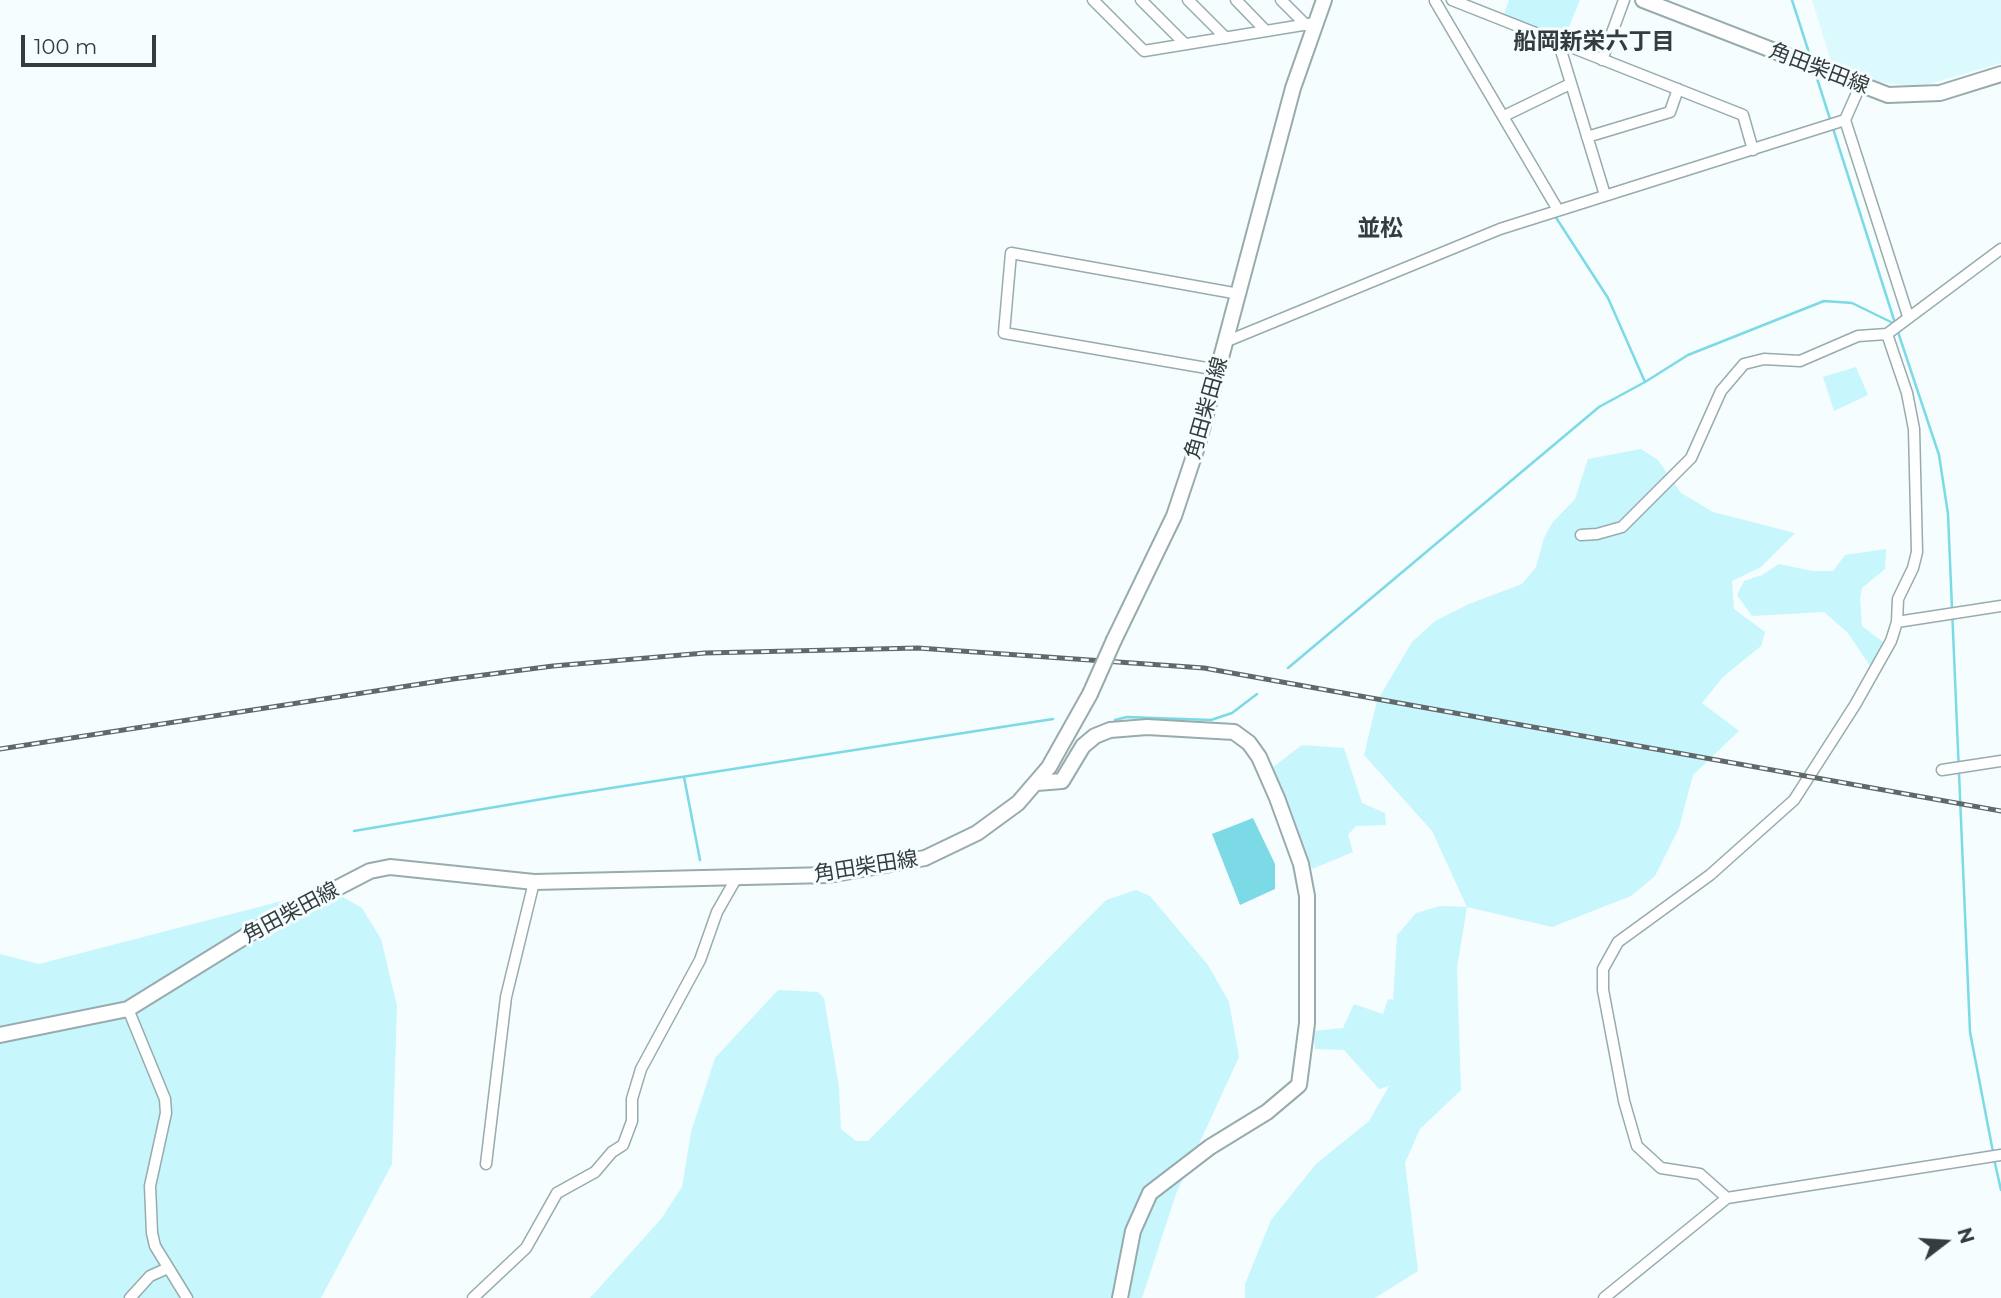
<!DOCTYPE html>
<html>
<head>
<meta charset="utf-8">
<style>
	body { margin:0 }
	#map { position:relative; width:2001px; height:1298px; overflow:hidden; background:#f5fdfe; font-family:Montserrat,sans-serif }
	canvas { display:block }
	.north { position:absolute; left:1910px; top:1207px; width:70px; height:70px; -webkit-text-stroke:5px #f5fdfe; paint-order:stroke; rotate:73deg; font-size:19px; font-weight:700; line-height:28px; text-align:center; color:#343c3d }
	.north::after { content:''; display:block; margin:auto; width:24px; height:32px; background:#343c3d; clip-path:polygon(50% 0,100% 100%,50% 72%,0 100%) }
	.scale { position:absolute; left:21px; top:35px; width:135px; height:32px; box-sizing:border-box; border:4px solid #343c3d; border-top:0; padding-left:9px; font-size:21px; line-height:24px; white-space:nowrap; color:#343c3d; -webkit-text-stroke:5px #f5fdfe; paint-order:stroke }
</style>
</head>
<body>
<div id="map">
<canvas width="2001" height="1298"></canvas>
<div class="north">N</div>
<div class="scale">100 m</div>
</div>
<script>
const context = document.querySelector('canvas').getContext('2d');
context.lineJoin = 'round';
function paint(path, color) { context.fillStyle = color; context.fill(path, 'evenodd'); }
const poly = rows => new Path2D(rows.map(r => 'M' + r).join(''));
function stroke(path, color, width, dash) { context.strokeStyle = color; context.lineWidth = width; context.lineCap = dash ? 'butt' : 'round'; context.setLineDash(dash || []); context.stroke(path); }
function write(font, color, halo, rows, align = 'center') {
  context.font = font + ' Montserrat,"Noto Sans JP",sans-serif'; context.lineWidth = 6; context.setLineDash([]); context.textBaseline = 'middle'; context.strokeStyle = halo; context.fillStyle = color; for (const [text, x, y, turn = 0] of rows) {
    context.save(); context.translate(x, y); context.rotate((+turn || 0) * Math.PI / 180); context.textAlign = isNaN(turn) ? turn : align; if (halo) context.strokeText(text, 0, 0); context.fillText(text, 0, 0); context.restore();
  }
}
paint(poly([
	[1812,0,2001,0,2001,63,1919,87,1879,82,1832,64]
]), '#dcfafe');
paint(poly([
	[1509,0,1580,0,1563,41,1503,17],
	[1856,367,1868,395,1834,411,1823,377],
	[1641,449,1658,460,1681,493,1713,512,1795,533,1761,567,1732,581,1734,609,1765,632,1761,646,1723,677,1702,703,1739,731,1693,775,1679,828,1655,876,1631,896,1552,927,1467,907,1457,968,1461,1090,1420,1129,1405,1163,1418,1271,1375,1298,1245,1298,1245,1284,1271,1220,1316,1164,1369,1121,1389,1086,1379,1089,1344,1050,1315,1049,1313,1031,1343,1028,1354,1004,1383,1014,1388,999,1393,1000,1397,935,1416,913,1440,906,1467,907,1432,831,1364,755,1377,701,1412,642,1435,621,1469,604,1522,584,1536,567,1544,538,1552,523,1575,499,1588,459],
	[1886,549,1885,569,1862,588,1860,599,1862,626,1887,645,1870,666,1848,633,1824,612,1752,616,1737,595,1744,581,1762,575,1779,564,1812,571,1833,571,1845,555],
	[1302,745,1344,748,1362,803,1385,813,1386,825,1356,826,1348,835,1353,852,1312,869,1273,767],
	[324,890,336,893,362,908,381,939,397,1006,392,1164,321,1298,0,1298,0,954,39,964],
	[1136,890,1150,896,1208,965,1229,1002,1239,1057,1176,1194,1142,1298,590,1298,661,1219,682,1187,691,1132,715,1058,778,990,818,992,824,998,839,1087,841,1129,856,1141,868,1141,1106,900]
]), '#c7f6fd');
paint(poly([
	[1253,818,1275,864,1275,889,1240,905,1212,834]
]), '#7cdae6');
stroke(poly([
	[1792,0,1811,59],
	[1815,72,1895,323],
	[1897,329,1939,455,1948,514,1970,1032,1993,1152],
	[1645,382,1688,355,1824,301,1852,303,1895,324],
	[1288,668,1599,407,1645,382,1608,298,1555,216],
	[1115,720,1127,717,1211,720,1232,713,1257,694],
	[684,777,700,860],
	[354,831,560,796,1053,719],
	[1994,1159,2001,1190]
]), '#7cdae6', 2.5);
const street = poly([
	[1093,0,1144,51,1315,23],
	[1141,0,1185,44],
	[1188,0,1226,38],
	[1236,0,1266,31],
	[1281,0,1306,25],
	[1452,0,1743,115,1753,150],
	[1435,1,1558,210],
	[1559,44,1605,195],
	[1602,60,1624,0],
	[1860,86,1845,120,1908,316],
	[1504,116,1570,84],
	[1587,137,1670,112,1678,89],
	[1225,342,1500,229,1845,120],
	[1218,370,1004,333,1011,253,1239,294],
	[1581,535,1597,534,1622,527,1691,458,1721,391,1744,364,1764,359,1800,361,1858,336,1887,334,2001,249],
	[1897,622,2001,606],
	[1942,770,2001,761],
	[128,1009,165,1099,166,1113,150,1186,152,1233,155,1246,187,1298],
	[486,1164,506,997,534,882],
	[1727,1198,1700,1174,1661,1168,1637,1146,1624,1101,1603,990,1603,969,1618,942,1710,875,1794,800,1855,705,1891,641,1897,622,1898,599,1913,568,1917,552,1914,429,1907,393,1887,334],
	[130,1298,150,1276,168,1268],
	[473,1298,526,1248,557,1193,595,1172,612,1152,623,1145,632,1121,632,1099,641,1069,700,960,717,912,737,877],
	[1604,1298,1727,1198,2001,1155]
]);
const secondary = poly([
	[1643,0,1888,95,1940,93,2001,74],
	[1114,640,1174,516,1198,444,1293,88,1324,0],
	[1037,783,1062,781,1083,746,1095,736,1110,730,1147,727,1234,732,1249,743,1259,757,1277,798,1301,864,1307,896,1307,1023,1299,1085,1267,1112,1210,1147,1150,1193,1133,1231,1120,1298],
	[0,1035,128,1009,254,931,370,871,390,867,534,882,829,875,925,858,977,833,1018,803,1049,767,1090,694]
]);
stroke(street, '#98abad', 13);
stroke(secondary, '#98abad', 18);
stroke(street, '#fff', 10);
stroke(secondary, '#fff', 14);
const rail = poly([
	[0,749,453,679,553,666,705,653,918,648,1204,668,2001,811]
]);
stroke(rail, '#606869', 5);
stroke(rail, '#f5fdfe', 2.5, [8]);
const secondaryBridge = poly([
	[1090,694,1114,640]
]);
stroke(secondaryBridge, '#98abad', 18, []);
stroke(secondaryBridge, '#fff', 14);
write('21px', '#343c3d', '#f5fdfe', [
	["角田柴田線",1819,69,21],
	["角田柴田線",1207,408,-74],
	["角田柴田線",866,867,-9],
	["角田柴田線",291,913,-28]
]);
write('bold 23px', '#343c3d', '#f5fdfe', [
	["船岡新栄六丁目",1594,42],
	["並松",1380,229]
]);
</script>
</body>
</html>
